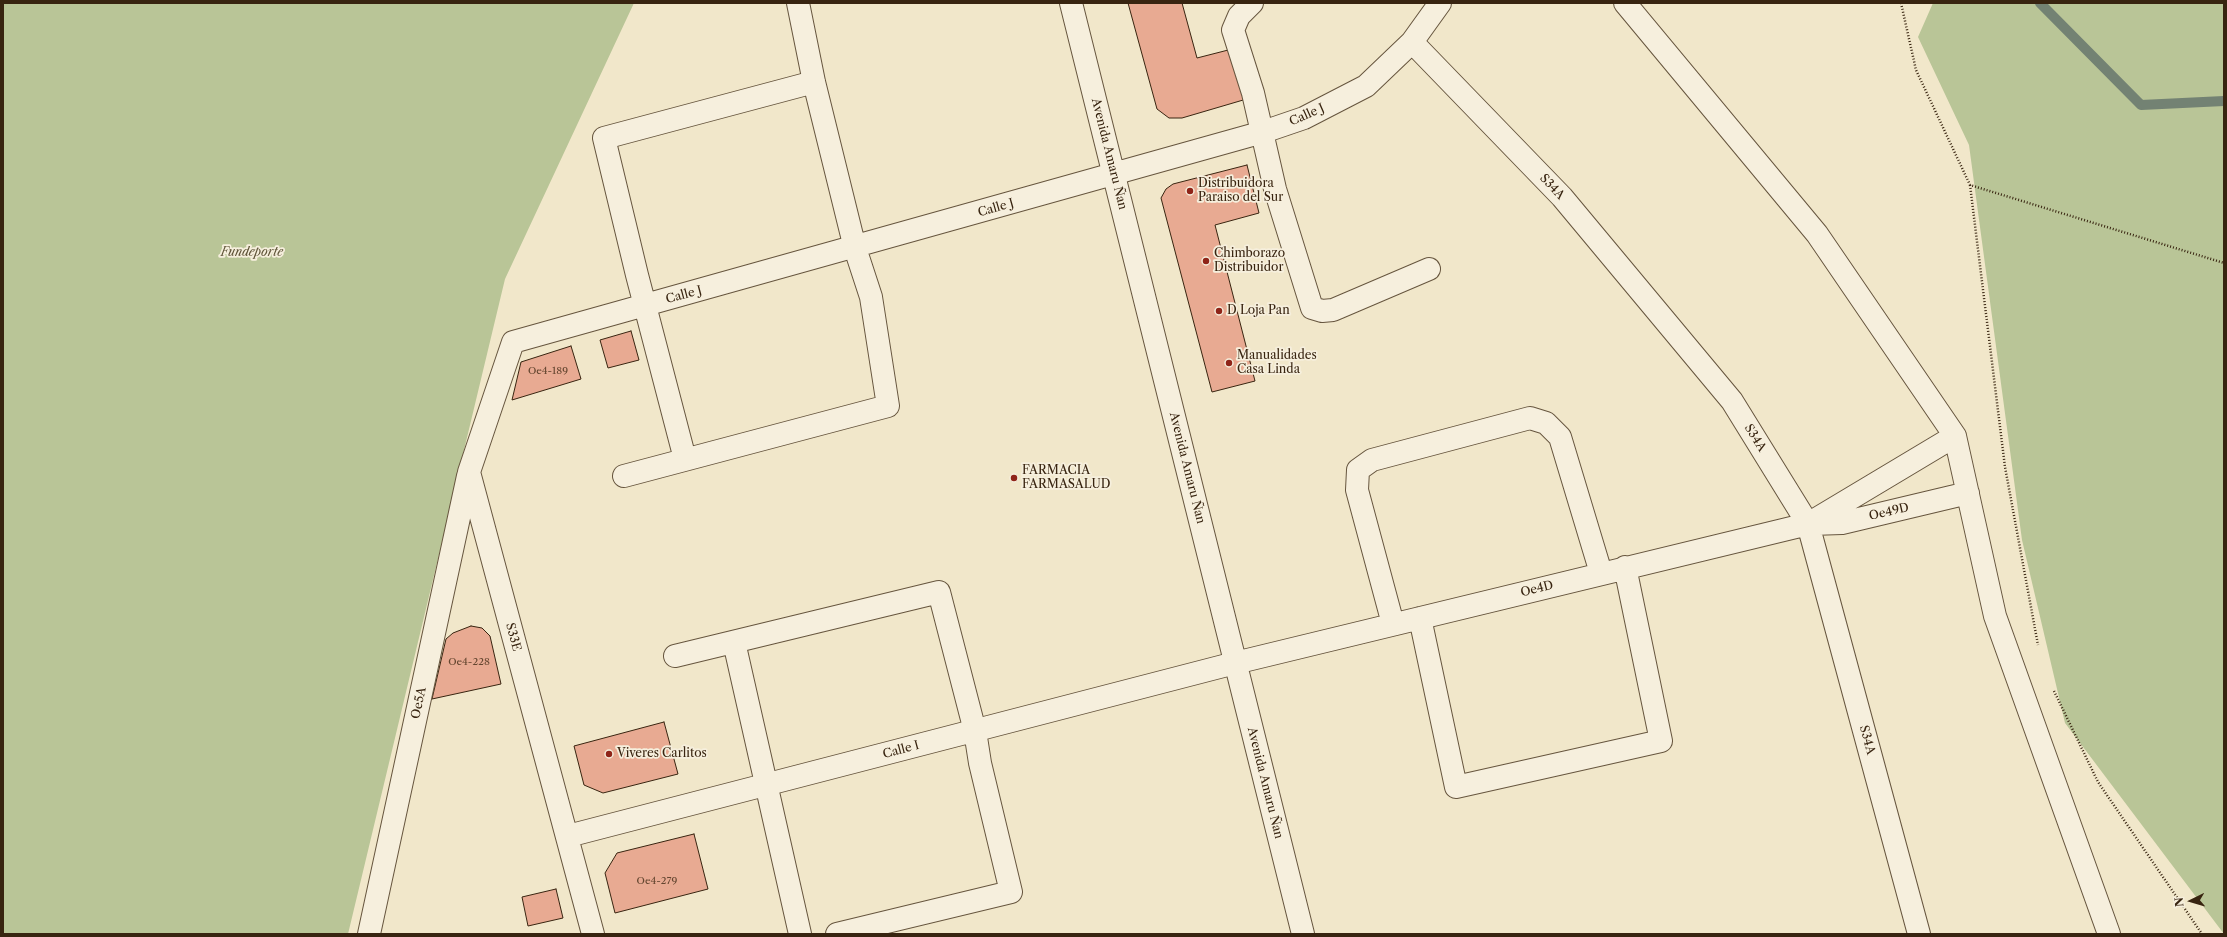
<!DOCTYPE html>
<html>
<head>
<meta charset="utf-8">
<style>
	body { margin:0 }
	#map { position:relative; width:2227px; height:937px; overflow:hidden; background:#f1e7ca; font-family:"Libre Caslon Text",serif }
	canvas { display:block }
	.frame { position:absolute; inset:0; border:4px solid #382410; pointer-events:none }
	.north { position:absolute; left:2171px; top:881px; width:40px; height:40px; -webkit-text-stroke:3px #f6efdd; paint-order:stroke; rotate:265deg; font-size:11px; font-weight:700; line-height:16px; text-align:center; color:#382410 }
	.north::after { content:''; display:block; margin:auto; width:14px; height:18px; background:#382410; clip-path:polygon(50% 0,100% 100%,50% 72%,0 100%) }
</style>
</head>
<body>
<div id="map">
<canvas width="2227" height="937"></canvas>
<div class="frame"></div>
<div class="north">N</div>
</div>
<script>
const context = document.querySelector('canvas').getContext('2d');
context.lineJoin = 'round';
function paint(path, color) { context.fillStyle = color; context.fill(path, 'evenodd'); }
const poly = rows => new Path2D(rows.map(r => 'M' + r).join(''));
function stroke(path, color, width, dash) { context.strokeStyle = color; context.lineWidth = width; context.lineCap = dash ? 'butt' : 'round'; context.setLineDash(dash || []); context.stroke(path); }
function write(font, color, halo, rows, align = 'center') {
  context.font = font + ' "Libre Caslon Text",serif'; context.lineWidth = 3.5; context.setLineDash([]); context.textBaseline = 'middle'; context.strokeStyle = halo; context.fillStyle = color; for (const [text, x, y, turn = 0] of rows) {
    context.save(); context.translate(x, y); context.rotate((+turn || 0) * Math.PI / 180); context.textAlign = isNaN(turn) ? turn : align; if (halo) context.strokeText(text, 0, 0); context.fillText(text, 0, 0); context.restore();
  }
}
paint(poly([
	[3,3,634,3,505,279,348,934,3,934],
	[1933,3,2224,3,2224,934,2065,723,2022,540,1969,145,1918,37]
]), '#b9c597');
stroke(poly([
	[2040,3,2141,105,2224,101]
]), '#738273', 10);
const building = poly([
	[1128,3,1182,3,1197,58,1236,48,1250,98,1182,118,1169,118,1157,109,1128,3],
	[1247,165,1259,213,1215,225,1255,381,1212,392,1161,198,1166,189,1173,184,1247,165],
	[631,331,639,360,608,368,600,340,631,331],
	[571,346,581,379,512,400,521,362,571,346],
	[471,626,482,628,490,636,501,684,432,699,446,639,453,633,471,626],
	[664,722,678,774,603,793,584,785,574,746,664,722],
	[694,834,708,889,615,913,605,873,617,853,694,834],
	[556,889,563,918,528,926,522,897,556,889]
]);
paint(building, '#e8aa92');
stroke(building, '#382410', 1);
const minor = poly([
	[1071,3,1303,934],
	[1252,3,1239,16,1233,30,1253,93,1275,189,1312,308,1322,311,1333,310,1429,269],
	[1625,3,1817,234,1955,436,1995,616,2109,934],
	[1412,42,1562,197,1732,401,1808,524,1919,934],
	[685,459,637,275,604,138,814,82],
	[624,476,888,406,871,297,855,248,814,82,798,3],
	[1811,524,1842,523,1968,493],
	[1420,618,1456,787,1661,741,1625,567],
	[1393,624,1357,490,1358,470,1372,460,1530,418,1546,423,1560,437,1601,573],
	[734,642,800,934],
	[675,656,939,592,975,731,980,763,1011,892,837,934],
	[568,836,1235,663,1808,524,1955,436],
	[369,934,468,476],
	[593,934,469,472,513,342,1263,132,1304,118,1366,86,1412,42,1440,3]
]);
stroke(minor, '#66553e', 24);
stroke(poly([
	[1901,3,1916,70,1970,185,2224,263],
	[1970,185,2005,467,2038,645],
	[2054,691,2098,782,2202,934]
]), '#382410', 2.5, [1, 2]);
stroke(minor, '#f6efdd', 22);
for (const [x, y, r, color] of [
	[1190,191,4,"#8f2418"],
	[1206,261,4,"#8f2418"],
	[1219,311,4,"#8f2418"],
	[1229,363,4,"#8f2418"],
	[1014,478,4,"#8f2418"],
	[609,754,4,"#8f2418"]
]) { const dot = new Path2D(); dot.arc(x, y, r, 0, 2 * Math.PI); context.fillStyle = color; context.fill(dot); stroke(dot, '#f6efdd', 1.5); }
write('10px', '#644630', null, [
	["Oe4-189",548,371],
	["Oe4-228",469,662],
	["Oe4-279",657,881]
]);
write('12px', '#382410', '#f6efdd', [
	["Calle J",1307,115,-24],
	["Avenida Amaru Ñan",1109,154,76],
	["S34A",1552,187,47],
	["Calle J",996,208,-16],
	["Calle J",684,295,-15],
	["S34A",1755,438,58],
	["Avenida Amaru Ñan",1187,468,76],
	["Oe49D",1889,512,-13],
	["Oe4D",1537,589,-14],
	["S33E",513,637,75],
	["Oe5A",419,703,-78],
	["S34A",1867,740,75],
	["Calle I",901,750,-15],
	["Avenida Amaru Ñan",1265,783,76]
]);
write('12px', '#382410', '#f6efdd', [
	["Distribuidora",1198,184],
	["Paraiso del Sur",1198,198],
	["Chimborazo",1214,254],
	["Distribuidor",1214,268],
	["D Loja Pan",1227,311],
	["Manualidades",1237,356],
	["Casa Linda",1237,370],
	["FARMACIA",1022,471],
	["FARMASALUD",1022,485],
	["Viveres Carlitos",617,754]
], 'left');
write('italic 12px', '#5f5438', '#f6efdd', [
	["Fundeporte",252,253]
]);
</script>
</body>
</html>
